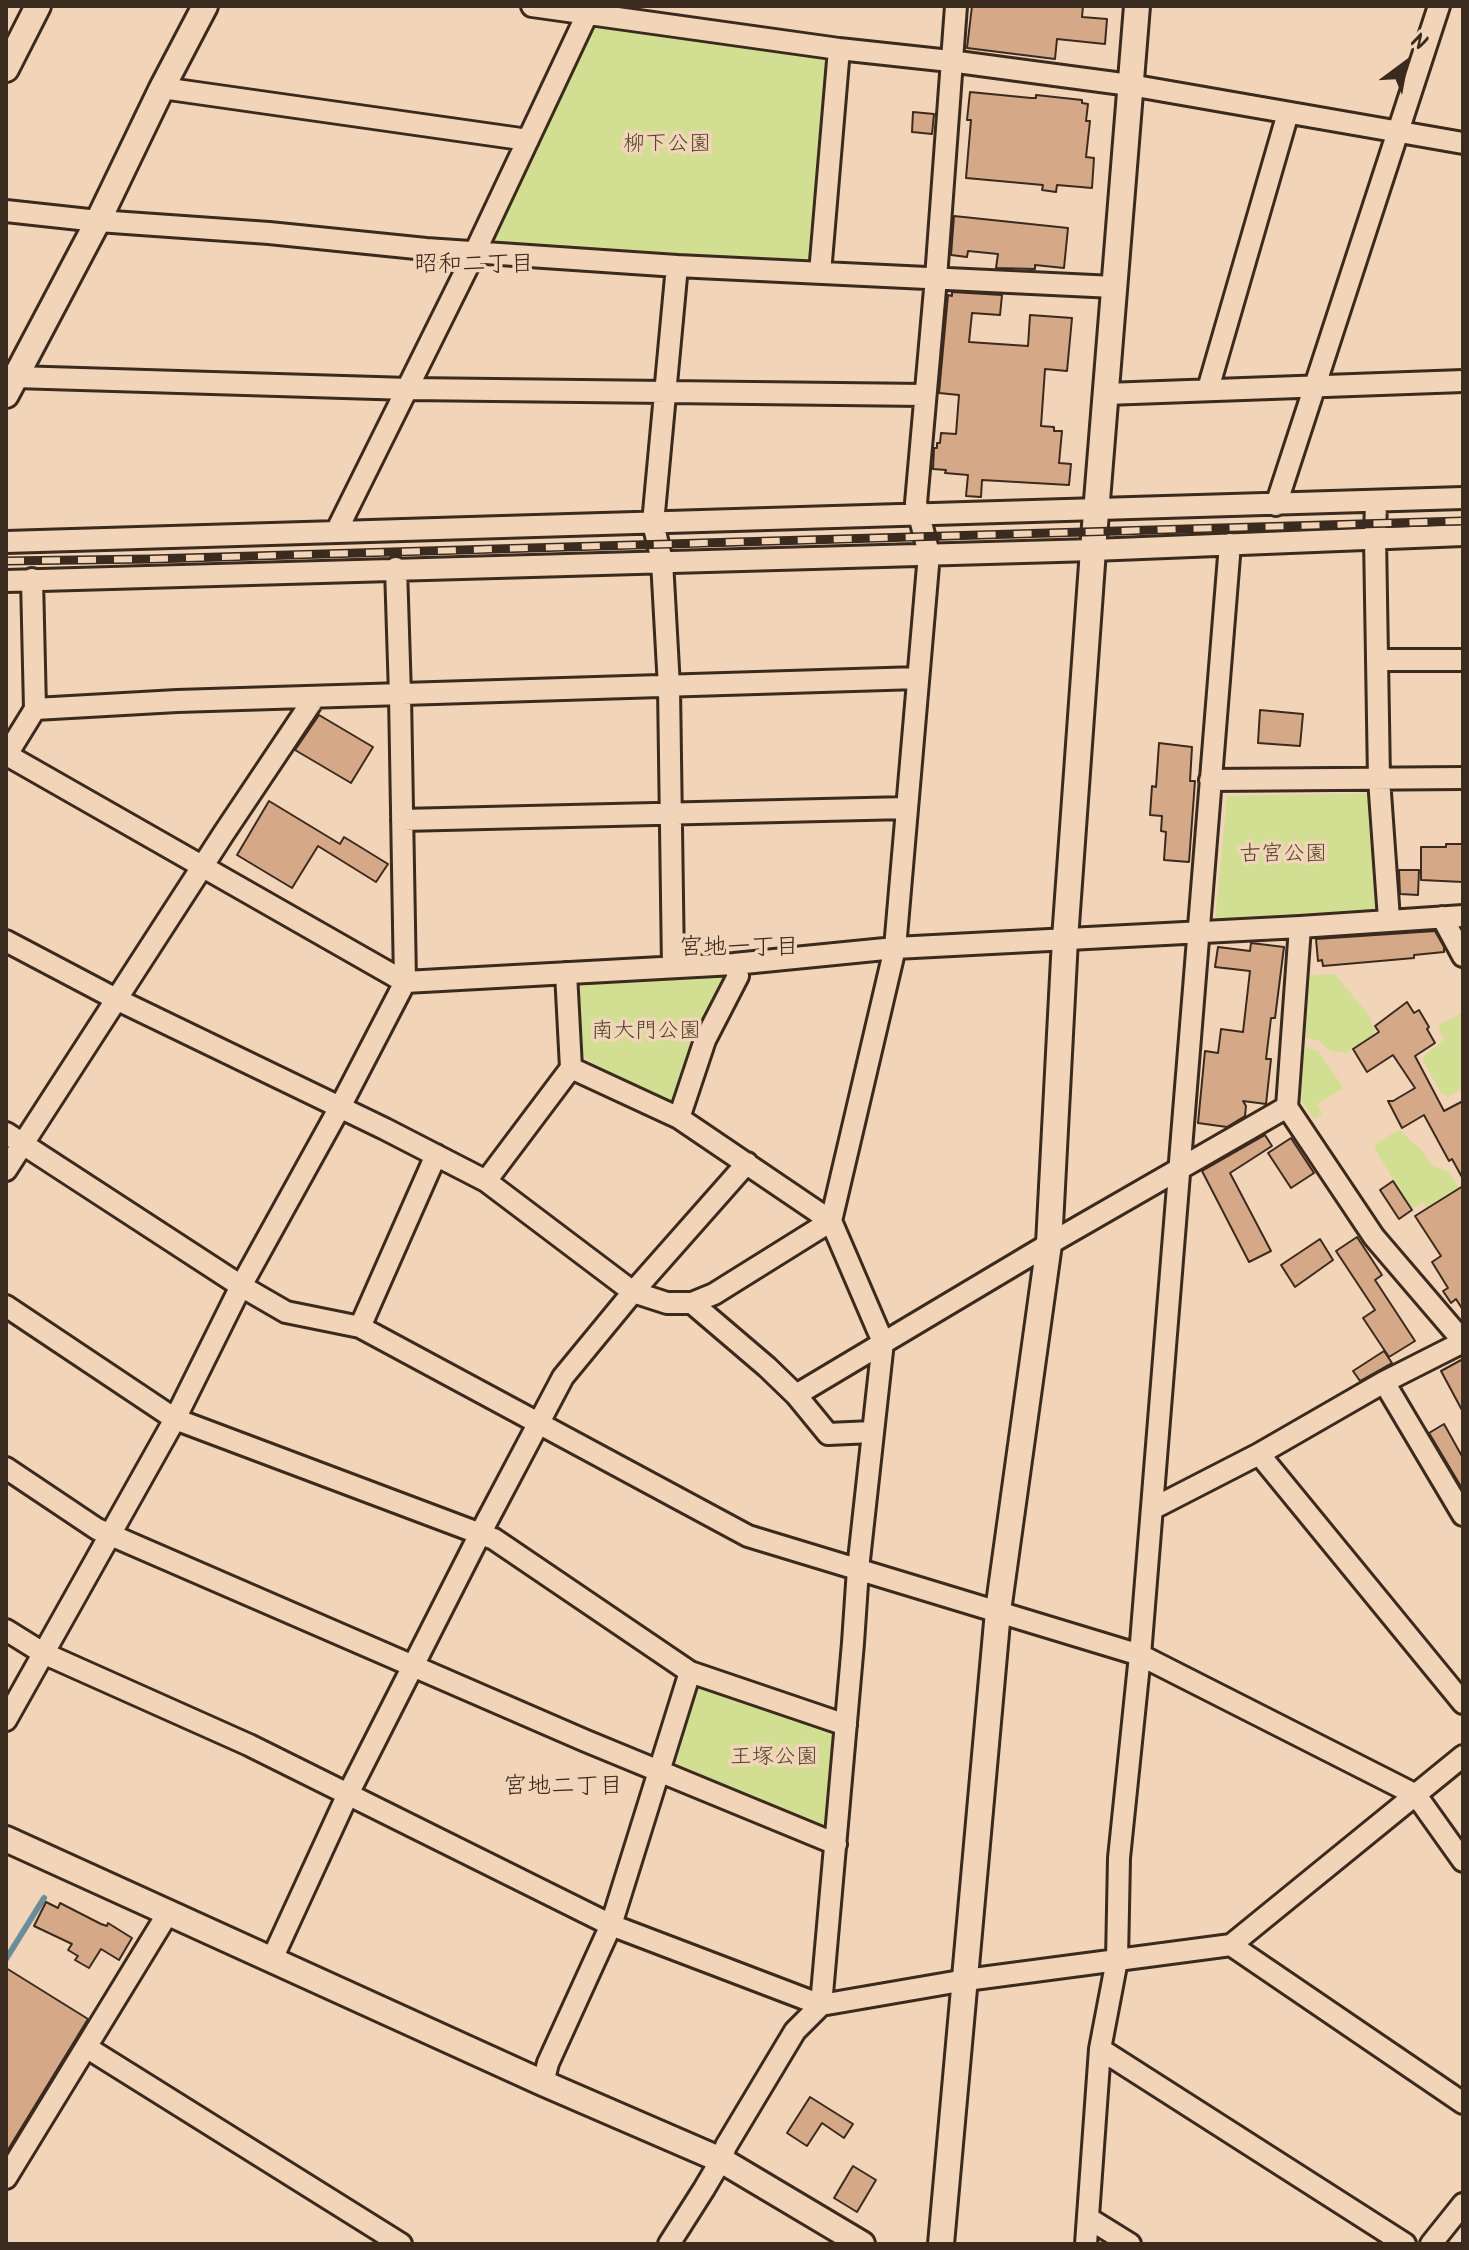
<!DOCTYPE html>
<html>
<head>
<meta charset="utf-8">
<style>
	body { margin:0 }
	#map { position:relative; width:1469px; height:2250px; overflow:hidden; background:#f2d5b8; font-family:Kalam,sans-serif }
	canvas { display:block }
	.frame { position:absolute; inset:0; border:8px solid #3b2a1e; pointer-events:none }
	.north { position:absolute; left:1365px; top:24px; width:80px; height:80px; -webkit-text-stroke:6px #f2d5b8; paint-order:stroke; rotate:32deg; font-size:22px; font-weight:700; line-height:32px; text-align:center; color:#3b2a1e }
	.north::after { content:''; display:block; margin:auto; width:28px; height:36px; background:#3b2a1e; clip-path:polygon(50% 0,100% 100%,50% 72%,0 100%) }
</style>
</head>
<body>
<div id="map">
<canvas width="1469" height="2250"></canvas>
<div class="frame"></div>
<div class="north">N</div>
</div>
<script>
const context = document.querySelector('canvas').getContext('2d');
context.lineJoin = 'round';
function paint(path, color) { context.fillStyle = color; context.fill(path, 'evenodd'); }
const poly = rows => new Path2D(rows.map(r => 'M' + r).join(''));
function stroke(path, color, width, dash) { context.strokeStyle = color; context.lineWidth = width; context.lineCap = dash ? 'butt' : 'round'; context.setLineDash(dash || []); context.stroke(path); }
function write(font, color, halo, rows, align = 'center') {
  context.font = font + ' Kalam,"Klee One",sans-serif'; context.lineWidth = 7; context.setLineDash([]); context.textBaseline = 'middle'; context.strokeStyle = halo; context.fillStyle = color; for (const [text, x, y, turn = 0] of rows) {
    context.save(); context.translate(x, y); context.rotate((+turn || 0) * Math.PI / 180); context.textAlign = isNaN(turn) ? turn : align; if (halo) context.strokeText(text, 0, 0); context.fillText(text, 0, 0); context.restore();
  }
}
paint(poly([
	[588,18,836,52,817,270,479,250],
	[1375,793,1380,909,1215,922,1227,796],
	[1334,974,1367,1012,1375,1029,1373,1034,1347,1053,1330,1051,1319,1041,1308,1038,1304,1035,1308,978,1311,975],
	[721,976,726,982,678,1093,673,1100,663,1103,585,1058,581,1051,579,987,598,982],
	[1463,1012,1463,1088,1448,1097,1441,1093,1423,1061,1424,1056,1444,1040,1439,1029,1439,1025],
	[1304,1046,1318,1051,1343,1087,1342,1089,1317,1104,1322,1114,1315,1119,1312,1117,1298,1095],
	[1396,1131,1401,1131,1424,1153,1432,1165,1449,1172,1463,1194,1454,1210,1445,1196,1427,1208,1423,1202,1399,1217,1391,1204,1403,1195,1373,1146],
	[695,1679,842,1729,830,1835,666,1769]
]), '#d2de91');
stroke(poly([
	[6,1959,44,1898]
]), '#6a8d99', 6);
const building = poly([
	[972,6,1083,6,1082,17,1107,19,1105,44,1057,39,1055,59,967,48,972,6],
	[970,92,1031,98,1036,98,1036,95,1082,100,1082,103,1088,104,1086,121,1090,121,1086,157,1094,158,1092,188,1057,185,1056,192,1042,190,1043,185,966,178,971,120,967,120,970,92],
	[913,112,934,114,932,134,912,132,913,112],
	[954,216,1068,228,1064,268,1035,265,1035,269,996,268,998,254,968,251,967,257,951,255,954,216],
	[952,292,1002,295,1000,315,972,313,969,342,1028,346,1030,315,1072,318,1067,371,1045,369,1041,426,1054,427,1054,431,1062,431,1059,463,1071,464,1069,485,982,480,981,497,966,496,968,475,945,473,946,470,933,469,934,448,937,448,937,443,940,443,941,433,956,434,959,395,939,393,948,295,952,296,952,292],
	[1260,710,1303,714,1300,746,1258,743,1260,710],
	[319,715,373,747,351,783,295,750,319,715],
	[1159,743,1192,747,1190,781,1195,781,1189,862,1164,860,1166,832,1161,831,1162,816,1150,815,1152,786,1156,787,1159,743],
	[269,801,340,844,344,837,388,864,376,882,318,846,292,888,237,855,269,801],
	[1446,844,1463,844,1463,882,1421,880,1421,847,1446,847,1446,844],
	[1399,870,1419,870,1418,895,1400,894,1399,870],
	[1435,931,1444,947,1444,952,1414,955,1414,958,1323,966,1322,960,1318,961,1316,939,1435,931],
	[1251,943,1284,947,1275,1018,1271,1018,1266,1059,1271,1059,1266,1104,1243,1101,1246,1106,1245,1116,1227,1127,1198,1123,1205,1051,1218,1053,1221,1029,1243,1032,1250,971,1215,967,1218,947,1250,951,1251,943],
	[1407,1002,1414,1013,1419,1010,1429,1027,1427,1029,1435,1043,1415,1056,1444,1111,1463,1101,1463,1179,1452,1159,1449,1161,1424,1115,1402,1128,1388,1101,1393,1101,1415,1088,1393,1055,1367,1072,1353,1049,1379,1032,1375,1026,1407,1002],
	[1265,1135,1272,1146,1230,1173,1271,1251,1249,1262,1202,1171,1265,1135],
	[1291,1138,1314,1173,1291,1188,1268,1153,1291,1138],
	[1393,1181,1412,1210,1399,1219,1380,1190,1393,1181],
	[1463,1186,1463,1310,1456,1299,1451,1303,1443,1291,1448,1288,1432,1262,1441,1256,1415,1216,1463,1186],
	[1357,1237,1382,1275,1375,1280,1415,1341,1389,1357,1363,1318,1375,1310,1336,1251,1357,1237],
	[1320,1239,1333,1260,1295,1287,1281,1265,1320,1239],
	[1384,1351,1392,1363,1360,1381,1353,1371,1384,1351],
	[1463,1359,1463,1412,1441,1371,1463,1359],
	[1444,1424,1463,1458,1463,1490,1429,1433,1444,1424],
	[46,1902,58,1908,60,1903,101,1924,107,1926,108,1923,132,1938,119,1960,101,1949,89,1968,75,1960,78,1956,68,1950,72,1944,34,1926,46,1902],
	[6,1968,88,2019,6,2153,6,1968],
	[810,2097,853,2124,844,2138,822,2123,807,2146,787,2133,810,2097],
	[853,2166,876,2180,857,2212,834,2198,853,2166]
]);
paint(building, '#d5a987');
stroke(building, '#3b2a1e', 2);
const minor = poly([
	[532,6,839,49,950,61,1130,85,1463,143],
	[162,88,528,140],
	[6,211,98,221,269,233,426,249,677,266,1114,287],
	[820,273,839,49],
	[15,377,409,389,925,395],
	[1208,389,1288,113],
	[1106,394,1463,381],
	[1376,501,1375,537,1379,779,1389,919],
	[1276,505,1439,6],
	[336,532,475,252,591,6],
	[6,542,1463,498],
	[6,581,1093,550,1463,535],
	[1377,660,1463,660],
	[35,709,177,701,918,678],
	[7,755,405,982,400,695,396,568],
	[6,756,35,709,32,579],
	[1210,780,1463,778],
	[402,820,907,808],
	[1442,917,1463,956],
	[1300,927,1287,1107,1374,1237,1463,1341],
	[6,941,116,999,385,1129,486,1181,633,1292,667,1303,692,1303,714,1294,831,1221,679,1118,571,1068],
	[673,967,669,687,662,561,653,523,677,266],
	[679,1118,705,1040,738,976,734,964],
	[6,1133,241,1286,286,1312,360,1327,748,1536,1140,1655,1416,1795,1463,1861],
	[6,1170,224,833,315,697],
	[486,1181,571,1068,566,973],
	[692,1303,767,1367,796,1395,828,1434,872,1432],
	[6,1306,175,1419,494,1539,690,1672,846,1725],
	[360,1327,436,1155],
	[1384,1382,1463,1515],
	[796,1395,1049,1244,1287,1107],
	[1259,1454,1463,1703],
	[6,1468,97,1529,586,1741,836,1844],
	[1152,1509,1259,1454,1384,1382,1463,1342],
	[6,1630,43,1653,249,1745,611,1925,821,2005,853,1643,858,1569,883,1342,831,1221,895,948,929,554,916,503,936,278,956,6],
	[6,1720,175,1419,241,1286,340,1107,405,982,734,964,895,948,1300,927,1463,916],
	[1231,1945,1463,2103],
	[272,1959,348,1794,480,1534,563,1377,633,1292,747,1163],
	[86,2047,401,2244],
	[1100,2049,1405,2244],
	[543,2083,548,2063,611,1925,690,1672],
	[6,2178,168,1913],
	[1088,2218,1130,2244],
	[669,2244,704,2189,721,2160,726,2146,795,2031,821,2005,966,1980,1231,1945,1463,1756],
	[1086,2244,1100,2049,1117,1960,1119,1858,1140,1655,1230,544],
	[1431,2244,1463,2204]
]);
const tertiary = poly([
	[6,69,38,6],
	[6,395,98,221,162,88,205,6],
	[6,1839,543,2083,721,2160,862,2244],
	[941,2244,998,1611,1049,1244,1065,939,1093,550,1137,6]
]);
stroke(minor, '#3b2a1e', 26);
stroke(tertiary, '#3b2a1e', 30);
stroke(minor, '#f2d5b8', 20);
stroke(tertiary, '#f2d5b8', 24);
const rail = poly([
	[6,561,150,559,1463,521]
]);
stroke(rail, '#3b2a1e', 9);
stroke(rail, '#f2d5b8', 6, [18]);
write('22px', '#52452f', '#f2d5b8', [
	["柳下公園",667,146],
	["古宮公園",1283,856],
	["南大門公園",646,1033],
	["王塚公園",774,1759]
]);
write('24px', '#3b2a1e', '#f2d5b8', [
	["昭和二丁目",474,267],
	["宮地一丁目",739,950],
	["宮地二丁目",563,1789]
]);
</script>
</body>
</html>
